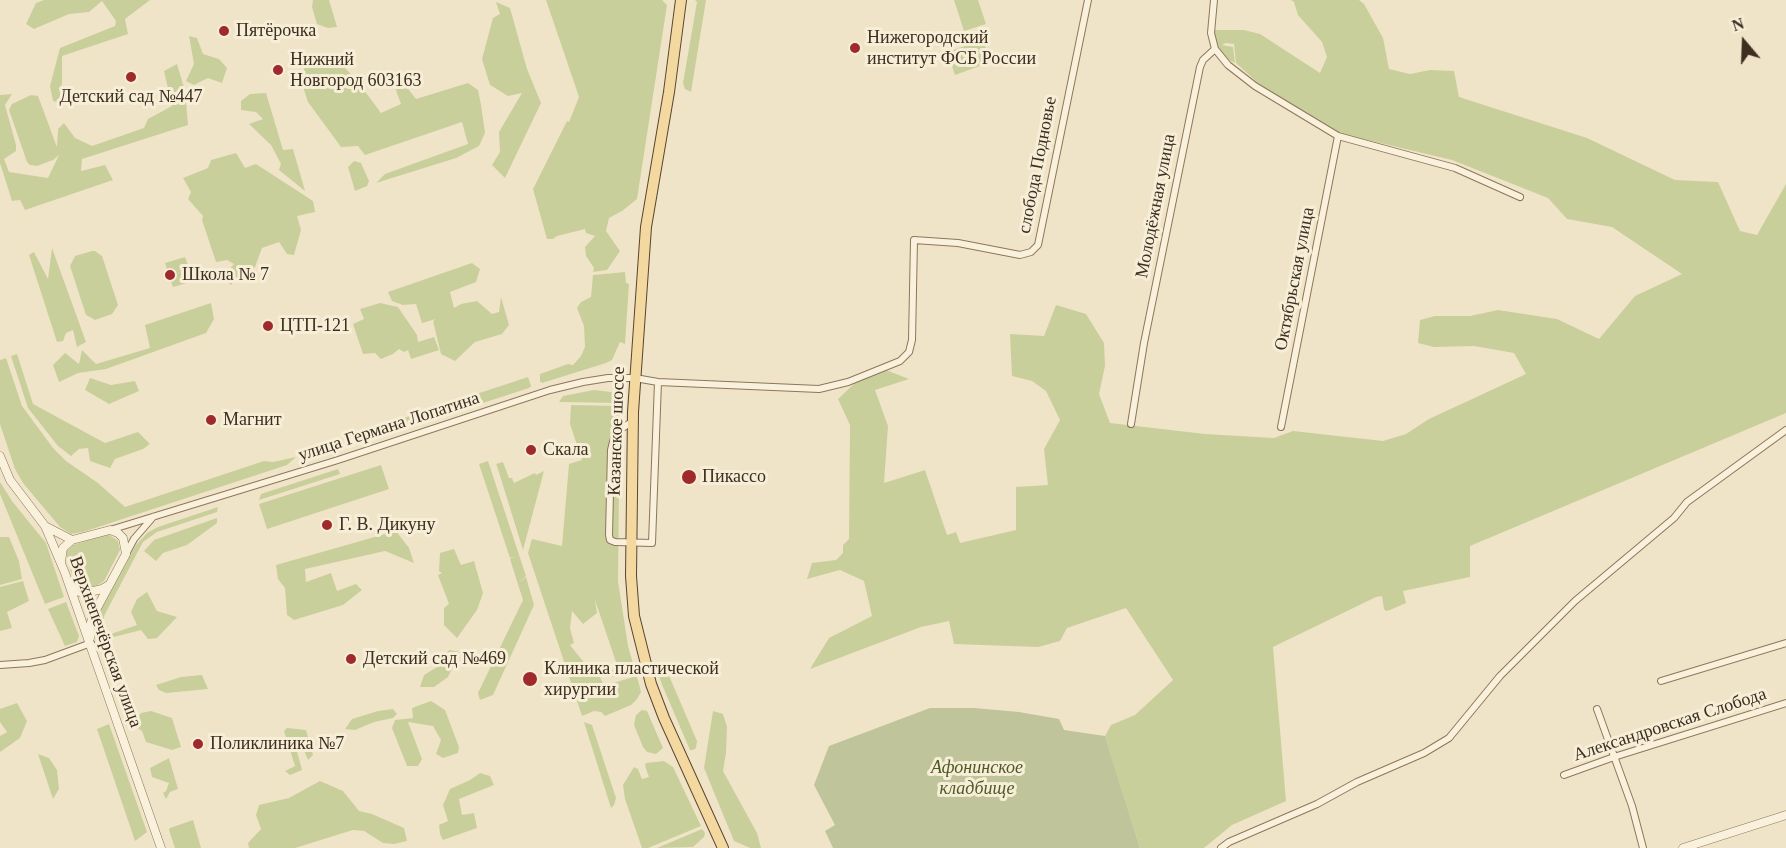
<!DOCTYPE html>
<html>
<head>
<meta charset="utf-8">
<style>
	body { margin:0 }
	#map { position:relative; width:1786px; height:848px; overflow:hidden; background:#f0e4c8; font-family:Georgia,serif }
	canvas { display:block }
	.north { position:absolute; left:1714px; top:12px; width:60px; height:60px; -webkit-text-stroke:4px #f7eed8; paint-order:stroke; rotate:341deg; font-size:16px; font-weight:700; line-height:24px; text-align:center; color:#3d2e20 }
	.north::after { content:''; display:block; margin:auto; width:21px; height:27px; background:#3d2e20; clip-path:polygon(50% 0,100% 100%,50% 72%,0 100%) }
</style>
</head>
<body>
<div id="map">
<canvas width="1786" height="848"></canvas>
<div class="north">N</div>
</div>
<script>
const context = document.querySelector('canvas').getContext('2d');
context.lineJoin = 'round';
function paint(path, color) { context.fillStyle = color; context.fill(path, 'evenodd'); }
const poly = rows => new Path2D(rows.map(r => 'M' + r).join(''));
function stroke(path, color, width, dash) { context.strokeStyle = color; context.lineWidth = width; context.lineCap = dash ? 'butt' : 'round'; context.setLineDash(dash || []); context.stroke(path); }
function write(font, color, halo, rows, align = 'center') {
  context.font = font + ' Georgia,serif'; context.lineWidth = 6; context.setLineDash([]); context.textBaseline = 'middle'; context.strokeStyle = halo; context.fillStyle = color; for (const [text, x, y, turn = 0] of rows) {
    context.save(); context.translate(x, y); context.rotate((+turn || 0) * Math.PI / 180); context.textAlign = isNaN(turn) ? turn : align; if (halo) context.strokeText(text, 0, 0); context.fillText(text, 0, 0); context.restore();
  }
}
paint(poly([
	[44,0,150,0,125,19,128,34,62,56,62,82,59,103,53,101,50,86,60,48,115,26,116,21,102,1,89,12,69,14,34,29,26,24,36,3],
	[313,0,329,0,337,27,328,28,317,24,312,7],
	[546,0,662,0,667,5,637,199,622,211,609,218,606,231,620,251,607,270,593,272,594,268,586,256,585,247,595,236,586,233,585,229,557,236,553,239,547,239,533,189,567,121,569,122,579,97],
	[695,0,706,0,691,92,685,89,683,83,697,2],
	[954,0,978,0,986,24,964,31],
	[1291,0,1359,0,1364,4,1383,38,1389,69,1410,74,1430,70,1454,71,1459,97,1587,138,1675,180,1718,182,1740,231,1757,235,1786,184,1786,413,1470,546,1470,577,1403,591,1406,603,1390,610,1386,611,1384,609,1382,596,1376,597,1273,647,1286,801,1232,825,1204,848,1140,848,1105,736,1111,725,1135,715,1173,680,1126,608,1067,628,1060,641,1038,647,954,644,949,621,921,627,810,669,829,638,872,616,864,581,840,570,807,579,812,563,836,560,843,553,843,545,849,539,850,425,838,399,858,380,886,370,909,379,875,390,888,426,884,483,925,470,947,535,956,532,960,543,1016,530,1016,487,1048,485,1044,449,1060,420,1046,391,1032,381,1012,376,1010,334,1044,336,1056,305,1086,314,1104,343,1105,366,1099,394,1110,423,1205,434,1274,438,1293,431,1383,441,1406,434,1429,419,1526,374,1514,353,1474,346,1434,347,1418,343,1420,320,1435,316,1470,316,1498,310,1557,319,1599,339,1635,296,1682,274,1612,227,1567,219,1548,198,1452,160,1338,133,1259,84,1236,63,1234,44,1226,43,1222,45,1233,47,1235,63,1229,60,1216,46,1214,30,1244,30,1260,34,1320,73,1327,57,1322,42,1298,15,1294,2],
	[496,2,510,8,527,69,541,103,505,178,492,165,500,152,499,132,522,93,508,96,490,85,482,59,493,18,500,14],
	[189,36,197,38,203,54,219,59,227,68,222,83,208,78,194,85,186,81,194,64],
	[983,40,991,62,955,75,947,52],
	[322,58,341,64,355,78,381,113,401,104,394,85,402,81,416,99,468,83,478,90,481,105,485,133,479,146,456,158,376,183,385,174,468,144,462,122,365,155,358,146,341,147,308,102,300,78,307,63],
	[177,64,185,91,188,125,82,159,81,171,105,165,113,180,25,210,20,200,12,201,0,163,0,95,12,94,5,105,16,145,16,151,4,159,9,172,48,178,59,155,53,160,37,166,30,165,27,162,9,110,12,104,31,95,38,96,57,147,58,129,64,123,75,138,92,146,144,128,148,119,172,106,164,71],
	[266,93,283,150,293,149,305,191,279,170,281,164,271,145,249,124,263,119,256,112,241,110,241,101,250,94],
	[236,153,245,168,256,164,313,201,315,212,297,216,301,230,294,255,287,254,279,242,262,248,255,267,239,276,231,285,227,281,228,271,234,264,227,260,216,262,202,220,203,216,188,199,191,192,183,178,208,168,211,160],
	[354,161,361,163,369,181,367,186,355,191,348,167],
	[52,248,86,342,77,347,73,330,66,333,63,341,57,342,29,255,34,252,48,279],
	[92,251,95,251,102,256,118,305,112,314,95,320,86,315,70,266,75,256],
	[185,257,188,265,186,273,192,278,190,282,173,287,165,263],
	[472,263,480,269,476,282,450,292,454,308,461,304,477,301,492,314,499,312,501,297,509,325,502,334,475,342,455,361,441,354,433,321,436,319,422,323,416,304,403,305,392,301,388,292],
	[625,272,626,283,629,284,625,344,620,342,612,360,606,363,542,383,540,381,540,374,568,364,573,365,581,356,585,347,584,326,577,308,581,302,591,297,593,275],
	[211,303,214,319,206,333,106,369,78,373,59,382,53,365,65,353,79,364,82,350,96,364,150,348,145,325],
	[380,303,398,307,417,335,418,342,434,337,439,350,411,359,408,350,404,352,399,349,393,354,381,359,375,353,363,354,353,324,364,319,360,309],
	[17,354,33,404,105,443,138,432,150,444,143,449,115,459,110,468,90,461,88,448,79,449,71,456,58,446,28,408,11,356],
	[6,358,22,406,53,448,66,461,98,483,125,507,264,461,273,462,296,457,287,465,83,532,71,534,60,527,23,483,15,469,0,424,0,360],
	[528,377,531,386,529,388,440,417,434,415,431,409],
	[90,378,111,385,135,381,139,391,109,404,85,390],
	[594,390,611,392,617,395,620,400,619,403,559,402,563,396],
	[571,405,620,406,620,409,618,581,628,646,634,667,628,673,616,677,609,677,607,672,618,668,595,600,597,613,583,624,572,611,570,628,574,643,570,645,595,676,599,675,604,686,633,677,636,676,638,680,641,692,637,699,631,705,605,716,601,712,594,711,582,716,528,553,532,539,562,546,569,464,582,460,570,424],
	[425,411,428,418,423,422,366,441,360,440,356,434],
	[488,461,526,576,518,583,526,577,534,605,493,695,480,700,478,693,523,600,510,559,514,557,510,558,479,464],
	[503,462,509,478,512,478,514,483,535,473,536,475,544,471,523,550,497,466,496,464],
	[381,465,389,489,267,529,259,504],
	[338,469,340,474,259,500,261,494],
	[0,482,12,501,46,543,64,597,45,604,0,494],
	[218,507,217,512,157,532,143,542,104,616,103,637,112,666,108,664,99,641,97,623,100,610,136,545,147,533,158,527],
	[217,518,217,523,187,545,163,553,156,561,144,551,154,540],
	[396,531,409,548,414,563,385,551,305,569,306,582,331,573,337,591,356,584,362,590,343,605,294,620,287,615,285,588,278,579,276,565],
	[108,534,118,541,120,550,104,581,98,585,90,587,77,584,74,581,67,560,67,551,73,545],
	[0,537,9,537,19,561,22,579,0,585],
	[454,549,461,565,474,561,483,593,477,610,457,638,444,625,444,608,449,604,438,575,442,573,439,571,440,553],
	[23,581,29,601,7,612,12,628,0,631,0,587],
	[147,592,157,611,177,617,157,638,148,639,141,630,114,637,111,634,137,625,131,612,137,599],
	[66,602,79,636,77,642,65,646,48,609],
	[449,650,460,652,448,677,434,687,420,687,424,675,437,667],
	[659,665,667,671,697,741,696,748,693,750,690,750,663,687,655,666],
	[202,675,208,689,166,693,159,690,156,685,181,677],
	[431,701,445,710,459,747,458,753,443,758,436,754,441,740,433,726,408,722,422,759,418,766,407,766,392,728,395,720,413,718,412,708],
	[17,703,27,721,20,738,0,752,0,736,7,732,0,722,0,709],
	[393,709,397,714,393,718,374,722,355,730,345,729,352,719,378,711],
	[642,710,647,711,663,748,656,754,647,752,643,747,634,725,636,715],
	[151,711,172,718,181,747,172,750,146,742,142,731,136,727,134,722,141,713],
	[713,711,723,714,727,727,726,753,723,771,757,833,761,848,750,848,734,841,704,768],
	[584,722,592,725,616,798,614,805,611,808],
	[109,724,147,832,135,841,97,729],
	[287,728,306,730,313,755,308,760,299,739,294,740,302,770,290,775,285,771,295,766,284,731],
	[38,754,49,758,57,770,59,789,53,799],
	[169,758,178,789,170,792,166,799,163,793,166,791,169,783,152,777,150,768],
	[664,761,673,767,701,826,648,848,642,848,625,799,623,785,634,767,638,769,642,779,649,777,645,766,646,763],
	[480,773,490,776,494,785,459,799,462,815,474,813,477,828,443,840,440,834,439,825,448,821,443,805,450,789,470,780],
	[320,781,343,791,359,811,372,814,404,828,407,841,394,844,383,843,364,831,353,830,295,848,249,848,248,843,261,829,256,815,259,805,289,798],
	[193,820,201,848,175,848,169,830,170,828],
	[702,829,705,833,704,837,693,847,657,848]
]), '#c9cf9b');
paint(poly([
	[930,708,974,708,1019,712,1059,719,1064,730,1105,736,1140,848,833,848,825,831,835,825,814,785,829,746]
]), '#bfc49a');
const minor = poly([
	[1214,0,1211,33,1215,49,1228,65,1255,86,1338,136,1455,168,1520,197],
	[633,421,621,429,614,438,611,450,609,535,610,540,615,542,652,543,658,382],
	[1131,424,1144,343,1200,67,1203,60,1215,49],
	[1281,427,1338,136],
	[110,530,338,460,550,390,583,382,608,378,635,378,658,382,819,389,848,382,900,361,909,352,912,340,914,240,958,243,1020,255,1031,252,1038,245,1088,0],
	[126,554,134,539,153,517],
	[0,665,29,663,45,660,91,643],
	[1661,681,1786,643],
	[1597,709,1632,806,1643,848],
	[1564,775,1614,757,1786,703],
	[1221,848,1229,842,1317,804,1357,782,1424,753,1449,738,1500,676,1575,601,1674,518,1687,502,1786,430]
]);
const tertiary = poly([
	[0,456,10,480,45,526,65,573,161,848],
	[45,526,72,540,110,530,118,533,123,538,126,554,97,608,91,622,90,638],
	[61,562,63,548,72,540],
	[72,585,76,591,85,593,102,589,109,585],
	[1683,848,1786,815]
]);
const primary = poly([
	[681,0,669,92,646,227,633,412,631,576,634,616,651,684,664,718,723,848]
]);
stroke(minor, '#8d765c', 8);
stroke(tertiary, '#8d765c', 9);
stroke(primary, '#5b4430', 12);
stroke(minor, '#faf1dc', 6);
stroke(tertiary, '#faf1dc', 8);
stroke(primary, '#f3d9a0', 10);
for (const [x, y, r, color] of [
	[224,31,6,"#9e2a2b"],
	[855,48,6,"#9e2a2b"],
	[278,70,6,"#9e2a2b"],
	[131,77,6,"#9e2a2b"],
	[170,275,6,"#9e2a2b"],
	[268,326,6,"#9e2a2b"],
	[211,420,6,"#9e2a2b"],
	[531,450,6,"#9e2a2b"],
	[689,477,8,"#9e2a2b"],
	[327,525,6,"#9e2a2b"],
	[351,659,6,"#9e2a2b"],
	[530,679,8,"#9e2a2b"],
	[198,744,6,"#9e2a2b"]
]) { const dot = new Path2D(); dot.arc(x, y, r, 0, 2 * Math.PI); context.fillStyle = color; context.fill(dot); stroke(dot, '#f7eed8', 2); }
write('18px', '#3d2e20', '#f7eed8', [
	["Пятёрочка",236,31],
	["Нижегородский",867,38],
	["институт ФСБ России",867,59],
	["Нижний",290,60],
	["Новгород 603163",290,81],
	["Детский сад №447",131,97,"center"],
	["Школа № 7",182,275],
	["ЦТП-121",280,326],
	["Магнит",223,420],
	["Скала",543,450],
	["Пикассо",702,477],
	["Г. В. Дикуну",339,525],
	["Детский сад №469",363,659],
	["Клиника пластической",544,669],
	["хирургии",544,690],
	["Поликлиника №7",210,744]
], 'left');
write('18px', '#3d2e20', '#f7eed8', [
	["слобода Подновье",1038,165,-79],
	["Молодёжная улица",1156,206,-79],
	["Октябрьская улица",1295,279,-79],
	["улица Германа Лопатина",389,427,-18],
	["Казанское шоссе",617,431,-88],
	["Верхнепечёрская улица",105,642,70],
	["Александровская Слобода",1670,725,-18]
]);
write('italic 18px', '#4d5a26', '#f7eed8', [
	["Афонинское",977,768],
	["кладбище",977,789]
]);
</script>
</body>
</html>
